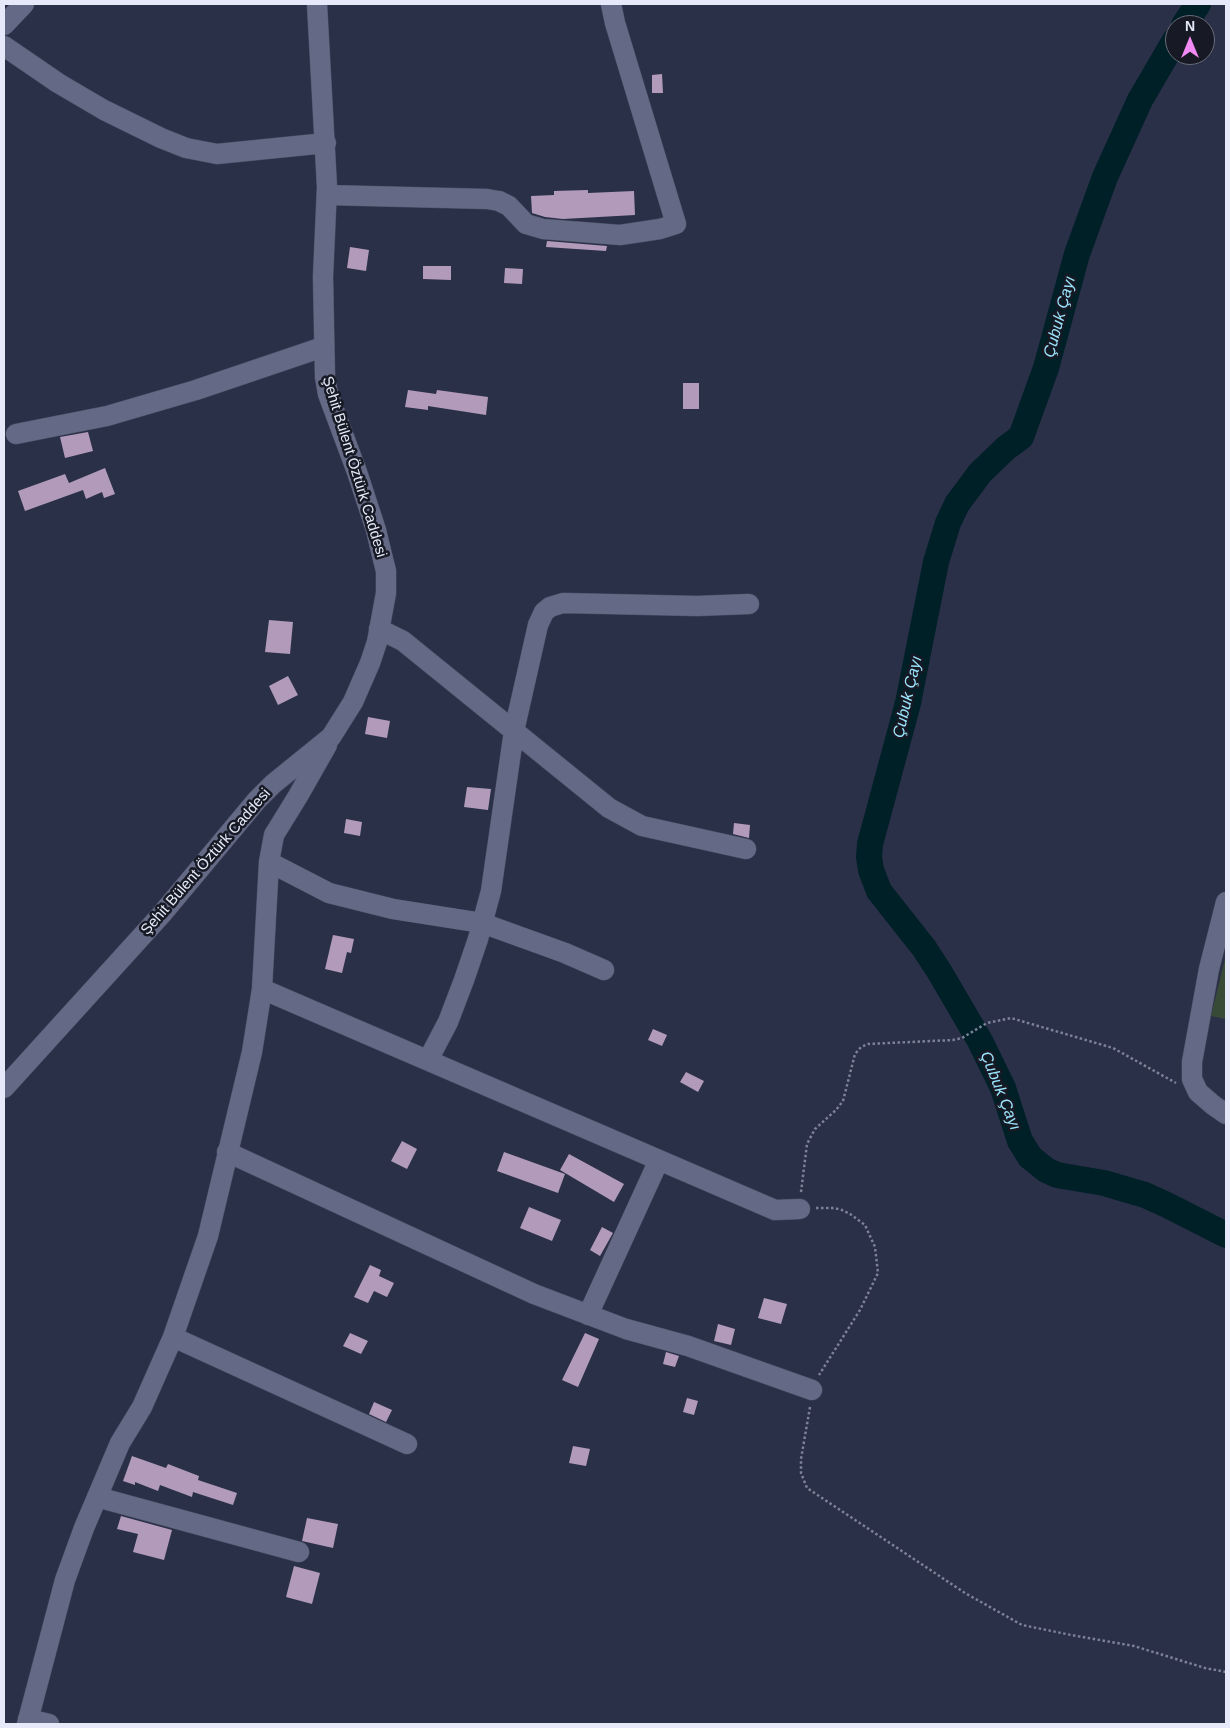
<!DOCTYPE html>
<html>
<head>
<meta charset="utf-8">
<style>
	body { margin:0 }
	#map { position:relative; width:1230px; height:1728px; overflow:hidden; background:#2b3049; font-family:Arial,sans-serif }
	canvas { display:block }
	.frame { position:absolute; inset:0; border:5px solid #e5e9f9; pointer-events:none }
	.north { position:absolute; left:1165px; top:15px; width:50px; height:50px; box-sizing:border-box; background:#171924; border:1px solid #696c79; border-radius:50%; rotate:0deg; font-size:14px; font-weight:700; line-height:20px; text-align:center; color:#e5e9f9 }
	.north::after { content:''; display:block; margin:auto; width:18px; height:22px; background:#f18af4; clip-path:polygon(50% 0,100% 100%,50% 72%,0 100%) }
</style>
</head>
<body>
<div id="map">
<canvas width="1230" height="1728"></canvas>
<div class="frame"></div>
<div class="north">N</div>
</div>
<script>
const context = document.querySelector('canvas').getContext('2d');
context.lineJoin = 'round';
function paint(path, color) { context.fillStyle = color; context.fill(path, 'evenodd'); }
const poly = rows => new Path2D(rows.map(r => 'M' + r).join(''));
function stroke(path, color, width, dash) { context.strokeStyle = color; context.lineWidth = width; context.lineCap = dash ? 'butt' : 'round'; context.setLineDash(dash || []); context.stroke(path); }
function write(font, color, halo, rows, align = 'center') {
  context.font = font + ' Arial,sans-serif'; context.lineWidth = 5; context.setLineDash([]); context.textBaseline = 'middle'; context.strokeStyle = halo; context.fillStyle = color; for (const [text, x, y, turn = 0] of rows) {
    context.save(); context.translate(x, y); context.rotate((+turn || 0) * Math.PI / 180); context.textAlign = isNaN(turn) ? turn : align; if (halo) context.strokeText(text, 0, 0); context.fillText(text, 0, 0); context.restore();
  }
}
paint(poly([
	[1226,955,1226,1019,1211,1016]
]), '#374a36');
stroke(poly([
	[1184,25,1198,4],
	[1175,40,1140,100,1105,177,1077,254,1046,368,1021,437,1006,448,980,473,957,504,948,523,936,562,908,703,870,844,869,857,871,870,879,891,924,948,939,971,980,1041,1003,1088,1020,1141,1030,1157,1046,1170,1057,1175,1104,1183,1145,1195,1167,1205,1226,1235]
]), '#002028', 26);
paint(poly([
	[662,74,663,93,652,93,652,75],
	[588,190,588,193,634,191,635,215,563,219,545,217,532,213,531,196,554,195,554,191],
	[547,241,607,246,606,251,546,247],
	[350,247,369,250,366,271,347,268],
	[423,266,451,266,451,280,423,279],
	[505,268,523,269,522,284,504,283],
	[683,383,699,383,699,409,683,409],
	[408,390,436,394,437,390,488,397,486,415,428,406,428,410,405,407],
	[88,432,93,451,65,458,60,437],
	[105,468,115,494,104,498,102,492,86,499,83,490,25,511,18,491,65,474,69,483],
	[269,620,293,622,290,654,265,652],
	[288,676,298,695,278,705,269,686],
	[368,717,390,721,387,738,365,734],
	[467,787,491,789,488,810,464,807],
	[346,819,362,822,360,836,344,833],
	[734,823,750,825,749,838,733,834],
	[333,935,354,939,351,953,347,952,342,973,325,969],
	[653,1029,667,1035,662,1046,648,1040],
	[686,1072,704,1081,698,1092,680,1082],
	[402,1141,417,1149,407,1169,391,1161],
	[504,1152,565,1174,558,1193,497,1171],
	[569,1154,624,1184,614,1202,560,1170],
	[529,1207,561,1220,552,1241,520,1228],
	[602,1227,613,1233,600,1256,590,1250],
	[370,1265,381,1270,379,1276,394,1283,387,1297,374,1291,368,1303,354,1297],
	[764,1298,787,1304,781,1324,758,1318],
	[718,1324,735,1329,731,1345,714,1341],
	[350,1333,368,1341,361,1354,343,1346],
	[585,1333,599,1339,578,1387,562,1380],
	[666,1352,679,1356,675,1367,663,1364],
	[687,1398,698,1401,694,1415,683,1412],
	[374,1402,392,1410,386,1422,369,1414],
	[573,1446,590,1449,586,1466,569,1463],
	[132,1456,166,1468,168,1464,199,1476,198,1480,237,1493,233,1505,193,1492,192,1497,160,1485,158,1491,135,1482,135,1485,123,1481],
	[121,1516,172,1530,164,1560,133,1552,138,1534,117,1529],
	[307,1518,338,1524,333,1548,302,1541],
	[294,1566,320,1573,312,1604,286,1597]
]), '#b29bba');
const minor = poly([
	[4,25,24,4],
	[4,46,58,83,104,110,161,138,186,148,217,154,326,143],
	[327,195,487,199,499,201,509,206,526,224,543,229,620,235,660,229,676,224,615,23,611,4],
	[16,434,107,416,196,390,323,347],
	[379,629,403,641,609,808,642,826,746,849],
	[269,862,329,893,393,909,482,923,565,953,604,970],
	[1226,902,1209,969,1192,1062,1192,1079,1198,1092,1213,1105,1226,1114],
	[262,989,775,1210,800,1209],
	[428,1060,448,1022,464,980,478,939,491,891,514,731,538,625,544,612,550,607,563,603,697,606,749,604],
	[4,1088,161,915,257,800,273,784,331,737,353,702,370,663,377,642,386,593,386,571,382,555,376,530,357,472,328,394,325,377,323,277,327,187,317,4],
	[227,1152,534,1294,626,1329,688,1346,812,1390],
	[588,1315,659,1160],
	[173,1337,407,1444],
	[97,1497,299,1552],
	[28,1719,49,1724],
	[27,1724,65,1580,84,1528,120,1443,142,1407,173,1337,208,1236,252,1052,262,989,269,862,274,835,298,796,327,745]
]);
stroke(minor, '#4a4e63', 21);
stroke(poly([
	[801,1192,807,1144,815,1129,836,1110,843,1101,855,1054,861,1047,868,1044,953,1040,962,1038,987,1023,1011,1018,1113,1048,1176,1083],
	[816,1208,834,1208,842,1210,850,1214,865,1225,875,1247,878,1273,860,1310,819,1375],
	[810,1407,801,1459,801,1473,807,1488,965,1593,1022,1625,1071,1635,1134,1646,1205,1668,1226,1672]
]), '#7e8297', 2.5, [2.5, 2.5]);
stroke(minor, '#646a86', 20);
write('15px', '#e5e9f9', '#171924', [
	["Şehit Bülent Öztürk Caddesi",354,467,73],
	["Şehit Bülent Öztürk Caddesi",206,862,-49]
]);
write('italic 16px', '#9be6fd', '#171924', [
	["Çubuk Çayı",1060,317,-75],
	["Çubuk Çayı",908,697,-77],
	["Çubuk Çayı",1000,1091,68]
]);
</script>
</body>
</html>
